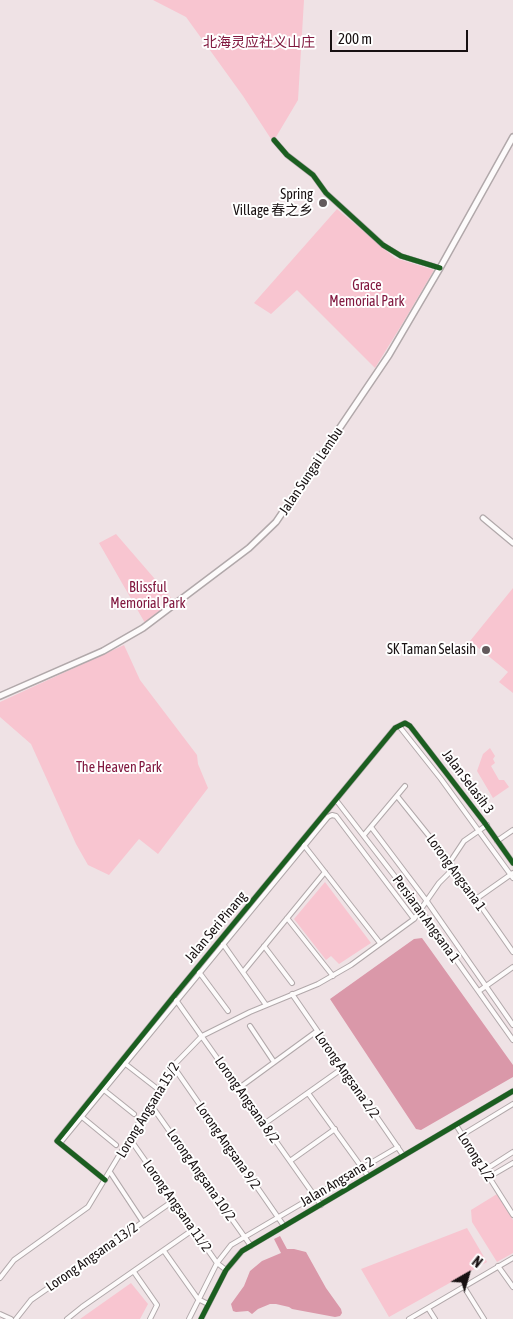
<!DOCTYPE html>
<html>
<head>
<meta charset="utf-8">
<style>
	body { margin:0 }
	#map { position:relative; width:513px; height:1319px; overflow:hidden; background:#efe2e5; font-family:"Asap Condensed",sans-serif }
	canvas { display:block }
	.north { position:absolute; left:443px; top:1249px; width:50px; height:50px; -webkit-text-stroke:4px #fff; paint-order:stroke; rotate:38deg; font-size:14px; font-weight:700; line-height:20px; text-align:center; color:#181112 }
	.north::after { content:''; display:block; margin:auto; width:18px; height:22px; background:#181112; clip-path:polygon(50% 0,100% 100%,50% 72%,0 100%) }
	.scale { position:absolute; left:330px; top:30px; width:138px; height:22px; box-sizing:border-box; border:2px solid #181112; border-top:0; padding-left:6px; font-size:15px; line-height:18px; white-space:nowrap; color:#181112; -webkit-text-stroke:4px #fff; paint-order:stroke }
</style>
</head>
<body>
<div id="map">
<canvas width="513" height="1319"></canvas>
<div class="north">N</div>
<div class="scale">200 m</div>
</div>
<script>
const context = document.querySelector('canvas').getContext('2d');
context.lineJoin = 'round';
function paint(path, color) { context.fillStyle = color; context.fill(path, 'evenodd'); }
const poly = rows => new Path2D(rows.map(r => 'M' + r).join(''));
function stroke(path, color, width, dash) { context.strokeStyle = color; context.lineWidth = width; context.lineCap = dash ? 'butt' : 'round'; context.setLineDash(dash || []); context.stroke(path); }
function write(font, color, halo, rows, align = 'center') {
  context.font = font + ' "Asap Condensed","Noto Sans SC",sans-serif'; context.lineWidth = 4; context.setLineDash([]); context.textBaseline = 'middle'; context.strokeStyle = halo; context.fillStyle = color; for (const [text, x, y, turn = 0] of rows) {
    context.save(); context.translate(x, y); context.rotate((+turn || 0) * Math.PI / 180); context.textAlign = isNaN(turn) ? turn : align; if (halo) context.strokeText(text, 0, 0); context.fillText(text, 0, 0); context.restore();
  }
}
paint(poly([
	[153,0,304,0,298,100,273,142,243,96,186,17],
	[337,209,395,258,434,270,404,321,375,368,297,290,271,314,254,303],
	[116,534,173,600,145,623,99,543],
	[513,588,513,693,499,682,508,672,470,641],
	[124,645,140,680,197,755,198,764,208,788,158,854,139,839,109,875,88,865,76,844,31,744,0,717,0,702],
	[490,748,495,756,493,759,495,763,491,766,499,780,504,780,509,787,493,798,477,771,483,754],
	[325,882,371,943,339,964,331,956,326,960,294,919],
	[497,1194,513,1220,513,1253,497,1262,472,1222,471,1210],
	[467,1228,487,1262,389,1317,361,1269],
	[131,1283,148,1304,140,1319,80,1319]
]), '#f8c5d0');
paint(poly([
	[422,938,513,1065,513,1077,421,1130,416,1129,330,999,414,939],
	[280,1236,287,1249,294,1249,306,1252,326,1288,341,1309,342,1313,340,1316,335,1317,292,1309,289,1307,276,1304,270,1304,258,1309,252,1314,248,1311,236,1312,233,1311,231,1304,244,1286,250,1271,262,1261,281,1253,274,1239]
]), '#da98a9');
const minor = poly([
	[274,140,287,155,313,175,326,193,383,245,401,256,440,268],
	[399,726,441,779,513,878],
	[397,796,450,862,513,952],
	[336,800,420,909,513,1040],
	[371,827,426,900,513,1025],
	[364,835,405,786],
	[497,841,513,830],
	[303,844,380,943],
	[450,862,464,841,487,825],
	[476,899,513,873],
	[287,918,333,976],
	[223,944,266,1005],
	[264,946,292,983],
	[199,972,228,1011],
	[243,972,325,872],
	[479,991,513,967],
	[292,994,403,1155],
	[176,1000,321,1205],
	[250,1026,274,1062],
	[123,1062,159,1090],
	[173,1066,284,1226],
	[239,1088,317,1031],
	[104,1090,134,1114],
	[308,1093,368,1176],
	[151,1105,251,1246],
	[82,1117,116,1145],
	[264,1124,343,1068],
	[456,1125,513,1215],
	[462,1135,513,1104],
	[130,1139,217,1263,226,1270],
	[60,1143,328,817,332,815,336,816,414,919],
	[290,1161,335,1129],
	[485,1170,513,1152],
	[110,1172,143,1222],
	[489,1177,513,1163],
	[105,1180,57,1141,174,996,395,728,405,723,410,726,484,822,513,863],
	[164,1251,198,1299,208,1304],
	[498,1266,513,1287],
	[134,1272,157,1305,150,1319],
	[0,1278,14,1260,88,1207,173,1066,202,1036,250,1012,318,984,351,965,414,919,439,883,450,872,455,869],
	[464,1287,484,1319],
	[428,1308,435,1319],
	[0,1314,11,1319],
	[16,1319,31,1300,173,1201],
	[67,1319,82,1307,194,1229],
	[189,1319,217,1263,231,1245,398,1147],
	[201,1319,226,1270,242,1251,513,1091],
	[409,1319,513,1258]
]);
const tertiary = poly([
	[483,518,513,543]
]);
const secondary = poly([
	[0,696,103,651,143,628,249,548,276,522,389,355,440,268,513,137]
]);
stroke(minor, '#b1a8aa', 6);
stroke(tertiary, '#b1a8aa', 7);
stroke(secondary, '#b1a8aa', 8);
stroke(minor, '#fdfbfb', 4);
stroke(tertiary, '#fdfbfb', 4.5);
stroke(secondary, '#fdfbfb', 5);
stroke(poly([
	[274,140,287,155,313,175,326,193,383,245,401,256,440,268],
	[105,1180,57,1141,174,996,395,728,405,723,410,726,484,822,513,863],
	[201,1319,226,1270,242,1251,513,1091]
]), '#1b5e20', 5);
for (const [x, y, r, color] of [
	[323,203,5,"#635a5c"],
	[486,650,5,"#635a5c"]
]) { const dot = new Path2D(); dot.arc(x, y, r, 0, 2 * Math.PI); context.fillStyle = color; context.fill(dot); stroke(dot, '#fff', 2); }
write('14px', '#81183f', '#fff', [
	["北海灵应社义山庄",259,43],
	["Grace",367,286],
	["Memorial Park",367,302],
	["Blissful",148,588],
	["Memorial Park",148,604],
	["The Heaven Park",119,768]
]);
write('14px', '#181112', '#fff', [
	["Spring",313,195],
	["Village 春之乡",313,211],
	["SK Taman Selasih",476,650]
], 'right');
write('14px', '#181112', '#fff', [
	["Jalan Sungai Lembu",311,471,-56],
	["Jalan Selasih 3",468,782,53],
	["Lorong Angsana 1",456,873,54],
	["Persiaran Angsana 1",426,919,54],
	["Jalan Seri Pinang",216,927,-50],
	["Lorong Angsana 2/2",347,1075,55],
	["Lorong Angsana 8/2",247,1100,55],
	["Lorong Angsana 15/2",148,1110,-59],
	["Lorong Angsana 9/2",228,1146,55],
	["Lorong 1/2",476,1157,57],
	["Lorong Angsana 10/2",201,1175,55],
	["Jalan Angsana 2",337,1182,-31],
	["Lorong Angsana 11/2",177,1206,55],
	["Lorong Angsana 13/2",92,1257,-35]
]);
</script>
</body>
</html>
